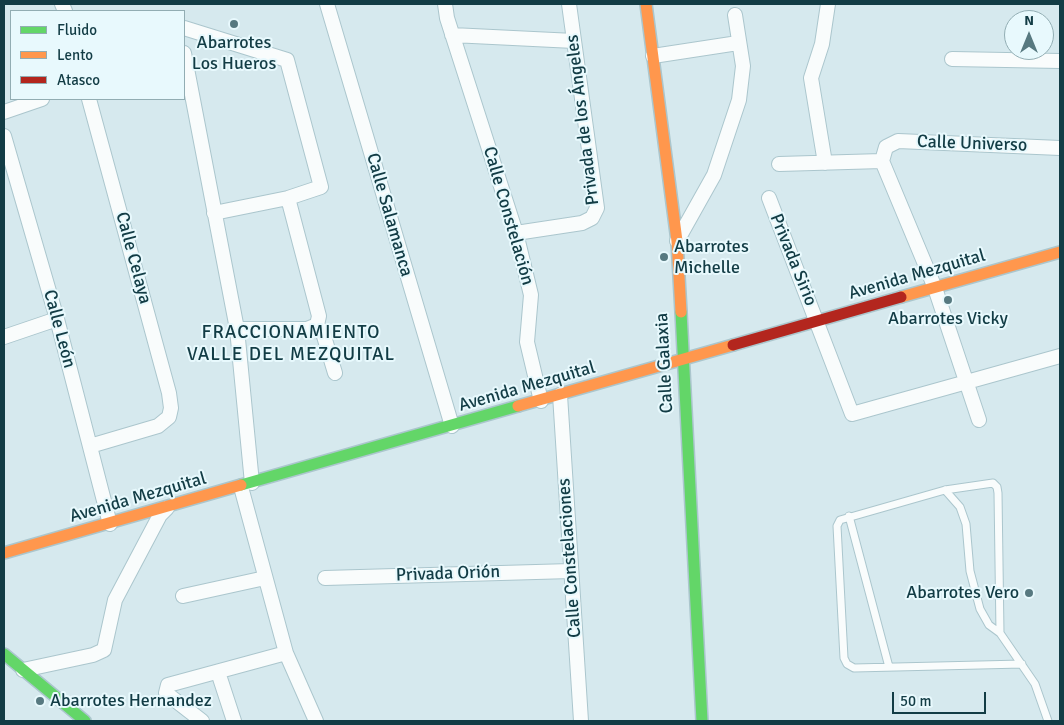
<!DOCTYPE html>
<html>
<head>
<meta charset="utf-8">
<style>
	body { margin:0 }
	#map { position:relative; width:1064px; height:725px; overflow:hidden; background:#d6e9ee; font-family:Signika,sans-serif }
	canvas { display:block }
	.frame { position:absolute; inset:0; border:5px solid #123c45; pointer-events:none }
	.legend { position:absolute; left:10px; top:10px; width:175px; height:90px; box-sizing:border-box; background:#e8f9fd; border:1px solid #92adb3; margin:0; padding:6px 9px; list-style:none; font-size:15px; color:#123c45 }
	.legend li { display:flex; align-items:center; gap:10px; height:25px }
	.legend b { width:25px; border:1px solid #92adb3 }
	.north { position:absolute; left:1004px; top:10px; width:50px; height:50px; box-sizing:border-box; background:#e8f9fd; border:1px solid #92adb3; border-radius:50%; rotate:0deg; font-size:14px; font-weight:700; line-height:20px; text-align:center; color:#123c45 }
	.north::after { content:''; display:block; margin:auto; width:18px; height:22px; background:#577980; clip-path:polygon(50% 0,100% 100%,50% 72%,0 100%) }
	.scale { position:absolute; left:892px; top:692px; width:94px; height:22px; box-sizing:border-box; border:2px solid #123c45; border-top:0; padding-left:6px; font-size:15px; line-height:18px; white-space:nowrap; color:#123c45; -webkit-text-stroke:4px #e8f9fd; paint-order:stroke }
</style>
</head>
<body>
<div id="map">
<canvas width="1064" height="725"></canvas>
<div class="frame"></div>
<ul class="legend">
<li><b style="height:6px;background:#63d668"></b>Fluido</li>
<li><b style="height:6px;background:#ff974d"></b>Lento</li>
<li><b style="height:6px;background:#b3261e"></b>Atasco</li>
</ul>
<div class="north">N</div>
<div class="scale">50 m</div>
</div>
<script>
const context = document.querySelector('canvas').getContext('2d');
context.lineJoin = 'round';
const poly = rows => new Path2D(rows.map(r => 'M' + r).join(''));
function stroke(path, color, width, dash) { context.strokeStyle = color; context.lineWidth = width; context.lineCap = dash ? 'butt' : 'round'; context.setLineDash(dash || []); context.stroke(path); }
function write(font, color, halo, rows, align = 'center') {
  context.font = font + ' Signika,sans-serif'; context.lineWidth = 4; context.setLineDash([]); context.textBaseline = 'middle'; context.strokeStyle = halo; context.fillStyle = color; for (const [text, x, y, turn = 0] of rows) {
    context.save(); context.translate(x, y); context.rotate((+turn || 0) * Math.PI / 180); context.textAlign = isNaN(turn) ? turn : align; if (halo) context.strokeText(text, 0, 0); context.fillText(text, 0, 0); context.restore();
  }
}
const lane = poly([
	[945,490,960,507,966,524,970,571,980,609,989,625,1000,633],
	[849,516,889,667],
	[1022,664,854,668,847,664,844,658,837,526,840,520,945,490,993,483,997,487,998,493,1000,633,1035,684,1048,721]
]);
const street = poly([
	[62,4,65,11],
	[327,4,452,426],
	[445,4,447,18,516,233,531,295,527,342,541,401],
	[184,28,287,60,321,187,288,198,214,213],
	[452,35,574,41],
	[184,53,237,329,252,483],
	[653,56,738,43],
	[952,59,1060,61],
	[89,99,169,393,171,408,169,417,158,426,90,446],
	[4,112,42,99],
	[4,136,57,319,110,524],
	[825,163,811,78,822,44,828,4],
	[779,164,882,161],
	[288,198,319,316,317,325],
	[769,198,852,414,1060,356],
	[516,233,582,223,592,218,597,208,569,4],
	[677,241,714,175,739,100,743,66,735,15],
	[317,325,323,333,335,373],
	[237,329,307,329,317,325],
	[4,337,57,319],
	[560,395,581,721],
	[979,420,935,288,882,161,886,147,898,141,1060,148],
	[241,487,286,653,316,721],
	[325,578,571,571],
	[183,596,265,578],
	[23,670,93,655,104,650,115,600,160,515,167,508],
	[218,672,234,721],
	[202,721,166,693,168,685,286,653]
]);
const fast = poly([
	[681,312,702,721],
	[241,485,518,406],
	[4,654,85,721]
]);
const slow = poly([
	[646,4,677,241,681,312],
	[901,297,1060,252],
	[518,406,733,345],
	[4,553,241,485]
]);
const jam = poly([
	[733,345,901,297]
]);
stroke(lane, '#abc6cd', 9);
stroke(street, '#abc6cd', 16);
stroke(fast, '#abc6cd', 14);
stroke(slow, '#abc6cd', 14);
stroke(jam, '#abc6cd', 14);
stroke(lane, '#f9fcfc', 7);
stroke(street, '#f9fcfc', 14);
stroke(fast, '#63d668', 11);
stroke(slow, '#ff974d', 11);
stroke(jam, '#b3261e', 11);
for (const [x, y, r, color] of [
	[234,24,5,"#577980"],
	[664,257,5,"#577980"],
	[948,300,5,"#577980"],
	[1029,593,5,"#577980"],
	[40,701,5,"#577980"]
]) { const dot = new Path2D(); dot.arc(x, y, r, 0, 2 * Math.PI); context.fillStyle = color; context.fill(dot); stroke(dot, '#e8f9fd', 2); }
write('18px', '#123c45', '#e8f9fd', [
	["Abarrotes",234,43],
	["Los Hueros",234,64],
	["Abarrotes",674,247,"left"],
	["Michelle",674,268,"left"],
	["Abarrotes Vicky",948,319],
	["Abarrotes Vero",1019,593,"right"],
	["Abarrotes Hernandez",50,701,"left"]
]);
write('18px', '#123c45', '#e8f9fd', [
	["Privada de los Ángeles",583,120,-97],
	["Calle Universo",972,144,2],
	["Calle Salamanca",389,215,74],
	["Calle Constelación",508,216,74],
	["Calle Celaya",133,258,75],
	["Privada Sirio",793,260,68],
	["Avenida Mezquital",917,275,-16],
	["Calle León",59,329,75],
	["Calle Galaxia",665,363,-93],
	["Avenida Mezquital",527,387,-16],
	["Avenida Mezquital",138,498,-16],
	["Calle Constelaciones",570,558,-94],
	["Privada Orión",448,574,-2]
]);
context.letterSpacing = '1px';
write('19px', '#123c45', '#e8f9fd', [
	["FRACCIONAMIENTO",291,333],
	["VALLE DEL MEZQUITAL",291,355]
]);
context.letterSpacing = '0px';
</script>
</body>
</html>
